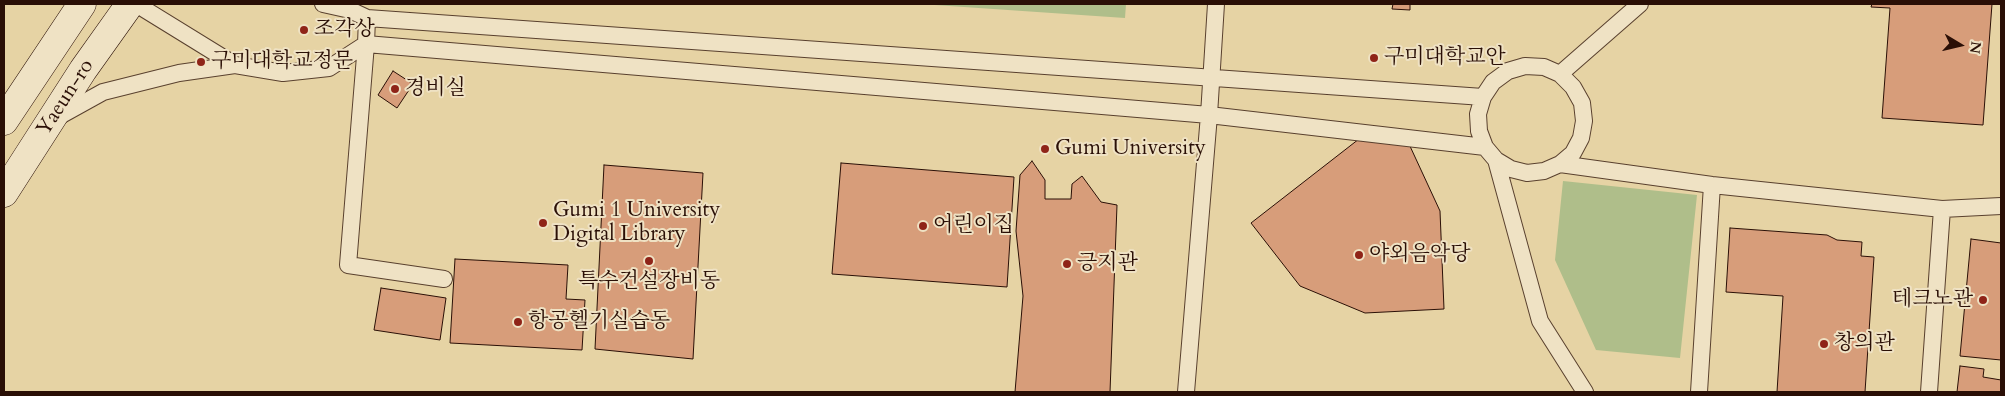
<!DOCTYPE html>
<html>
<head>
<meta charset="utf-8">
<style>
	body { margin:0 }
	#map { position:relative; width:2005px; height:396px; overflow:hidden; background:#e6d3a4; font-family:Cardo,serif }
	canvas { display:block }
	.frame { position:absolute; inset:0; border:5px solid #2a0f06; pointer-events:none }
	.north { position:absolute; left:1935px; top:20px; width:50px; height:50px; -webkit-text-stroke:4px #efe2c4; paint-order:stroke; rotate:99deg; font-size:14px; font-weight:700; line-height:20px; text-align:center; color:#2a0f06 }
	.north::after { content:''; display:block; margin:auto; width:18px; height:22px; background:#2a0f06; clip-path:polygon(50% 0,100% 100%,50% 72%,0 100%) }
</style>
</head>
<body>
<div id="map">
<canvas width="2005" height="396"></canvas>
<div class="frame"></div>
<div class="north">N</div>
</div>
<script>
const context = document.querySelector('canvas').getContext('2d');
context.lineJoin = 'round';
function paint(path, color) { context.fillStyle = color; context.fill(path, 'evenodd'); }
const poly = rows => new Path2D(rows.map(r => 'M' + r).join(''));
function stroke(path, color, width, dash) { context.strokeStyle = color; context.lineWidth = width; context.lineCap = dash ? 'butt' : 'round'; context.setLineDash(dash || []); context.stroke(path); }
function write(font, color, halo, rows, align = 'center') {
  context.font = font + ' Cardo,"Noto Serif KR",serif'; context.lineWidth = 4; context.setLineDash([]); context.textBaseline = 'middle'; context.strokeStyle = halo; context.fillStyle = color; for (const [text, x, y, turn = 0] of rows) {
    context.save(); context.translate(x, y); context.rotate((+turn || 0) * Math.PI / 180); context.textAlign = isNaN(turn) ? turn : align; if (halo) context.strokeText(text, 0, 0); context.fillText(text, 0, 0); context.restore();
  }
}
paint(poly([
	[920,4,1126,4,1125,18],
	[1563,181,1697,195,1680,358,1596,350,1555,260]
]), '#afbe8a');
const building = poly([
	[1393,4,1410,4,1410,10,1392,9,1393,4],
	[1872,4,1992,4,1983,125,1882,118,1890,8,1871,7,1872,4],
	[393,71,413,84,397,108,378,95,393,71],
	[1359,139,1409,144,1440,211,1444,309,1365,313,1300,286,1251,223,1359,139],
	[1032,161,1045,180,1045,199,1071,199,1072,184,1082,176,1101,202,1117,205,1110,392,1015,392,1023,296,1016,231,1020,175,1032,161],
	[841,163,1014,177,1007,287,832,274,841,163],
	[604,165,703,173,693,359,595,349,604,165],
	[1730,228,1827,235,1837,240,1862,242,1861,256,1874,257,1865,392,1777,392,1783,296,1726,292,1730,228],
	[1971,239,2001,243,2001,360,1960,356,1971,239],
	[455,259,568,265,566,299,585,300,582,350,450,343,455,259],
	[381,288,446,298,440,340,374,330,381,288],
	[1960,366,1984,369,1983,377,2001,380,2001,392,1957,392,1960,366]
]);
paint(building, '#d79d7a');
stroke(building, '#2a0f06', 1);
const service = poly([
	[136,4,235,65],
	[323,4,350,10,367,18,1483,97],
	[367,18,366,44,348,265,444,279],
	[1560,74,1640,4],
	[56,118,103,92,179,73,235,65,283,73,329,68,366,44,1209,115,1485,147,1496,160,1511,169,1527,173,1544,171,1560,164,1573,153,1581,138,1584,121,1582,103,1573,87,1560,74,1544,67,1525,66,1508,71,1493,82,1483,97,1478,114,1479,131,1485,147],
	[1496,160,1540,321,1585,392],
	[1560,164,1712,185,1942,209,2001,206],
	[1186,392,1209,115,1216,4],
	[1699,392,1712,185],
	[1929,392,1942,209]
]);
const secondary = poly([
	[4,121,82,4],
	[4,193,83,70,130,4]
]);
stroke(service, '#59402e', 18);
stroke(secondary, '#2a0f06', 29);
stroke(service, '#efe2c4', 16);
stroke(secondary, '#efe2c4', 28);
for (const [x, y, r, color] of [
	[304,30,5,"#8f2418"],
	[1374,58,5,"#8f2418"],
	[201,62,5,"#8f2418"],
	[395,89,5,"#8f2418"],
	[1045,149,5,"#8f2418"],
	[543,223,5,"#8f2418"],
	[923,226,5,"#8f2418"],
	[1359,255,5,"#8f2418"],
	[649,261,5,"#8f2418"],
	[1067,264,5,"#8f2418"],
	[1983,300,5,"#8f2418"],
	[518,322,5,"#8f2418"],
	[1824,344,5,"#8f2418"]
]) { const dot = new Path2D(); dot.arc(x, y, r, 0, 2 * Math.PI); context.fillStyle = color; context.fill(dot); stroke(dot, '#efe2c4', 2); }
write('21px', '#2a0f06', '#efe2c4', [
	["조각상",314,30],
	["구미대학교안",1384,58],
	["구미대학교정문",211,62],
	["경비실",405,89],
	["Gumi University",1055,149],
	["Gumi 1 University",553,211],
	["Digital Library",553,235],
	["어린이집",933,226],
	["야외음악당",1369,255],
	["긍지관",1077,264],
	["특수건설장비동",649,282,"center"],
	["테크노관",1973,300,"right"],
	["항공헬기실습동",528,322],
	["창의관",1834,344]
], 'left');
write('21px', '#2a0f06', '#efe2c4', [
	["Yaeun-ro",66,98,-57]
]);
</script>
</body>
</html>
